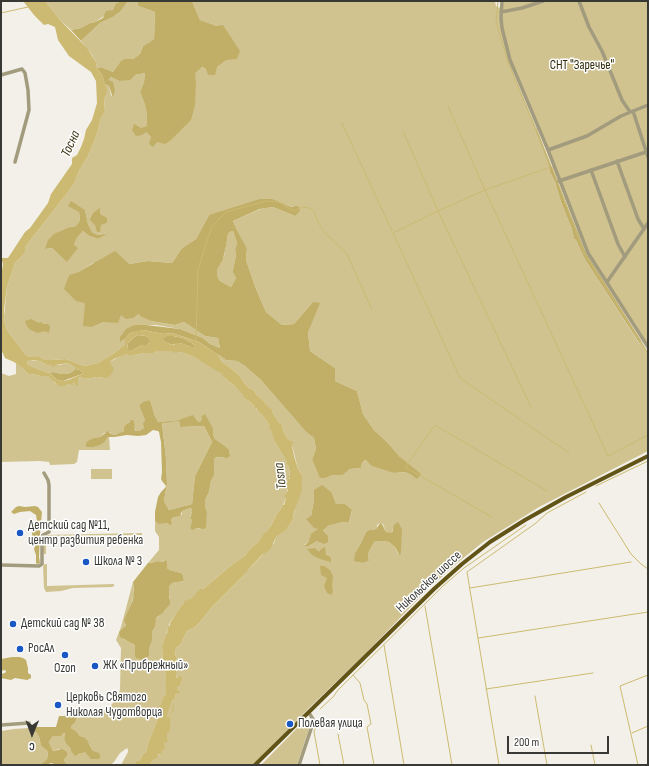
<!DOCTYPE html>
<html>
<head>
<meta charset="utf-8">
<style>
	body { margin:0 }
	#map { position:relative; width:649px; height:766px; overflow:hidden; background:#f2f0e8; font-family:"Sofia Sans Condensed",sans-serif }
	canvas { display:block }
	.frame { position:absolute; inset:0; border:2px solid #383834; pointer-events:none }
	.north { position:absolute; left:12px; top:714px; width:40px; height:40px; -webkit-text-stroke:3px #fff; paint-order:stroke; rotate:181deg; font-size:11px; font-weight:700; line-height:16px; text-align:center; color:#383834 }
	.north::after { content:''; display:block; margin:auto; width:14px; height:18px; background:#383834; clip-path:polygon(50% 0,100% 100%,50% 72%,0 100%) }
	.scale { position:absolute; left:507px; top:736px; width:102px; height:18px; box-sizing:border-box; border:2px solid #383834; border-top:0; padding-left:5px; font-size:12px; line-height:14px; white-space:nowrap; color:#383834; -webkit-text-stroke:3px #fff; paint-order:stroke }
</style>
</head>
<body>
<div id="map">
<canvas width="649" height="766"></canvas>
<div class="frame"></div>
<div class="north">С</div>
<div class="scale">200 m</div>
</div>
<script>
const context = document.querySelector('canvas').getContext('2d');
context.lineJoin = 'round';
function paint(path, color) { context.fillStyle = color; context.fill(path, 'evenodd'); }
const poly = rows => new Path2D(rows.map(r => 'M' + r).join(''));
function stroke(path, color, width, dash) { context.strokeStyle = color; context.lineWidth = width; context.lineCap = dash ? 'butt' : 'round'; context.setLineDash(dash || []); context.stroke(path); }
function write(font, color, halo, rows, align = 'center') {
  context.font = font + ' "Sofia Sans Condensed",sans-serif'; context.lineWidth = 3; context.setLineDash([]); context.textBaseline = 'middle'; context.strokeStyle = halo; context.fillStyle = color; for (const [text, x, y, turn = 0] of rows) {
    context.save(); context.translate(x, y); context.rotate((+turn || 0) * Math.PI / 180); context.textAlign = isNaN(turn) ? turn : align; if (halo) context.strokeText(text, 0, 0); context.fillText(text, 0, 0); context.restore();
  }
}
paint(poly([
	[45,1,121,1,115,4,113,10,95,22,90,23,81,28,71,30,60,20],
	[128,1,137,1,138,6,155,12,154,39,149,44,143,46,140,54,133,59,120,62,113,72,101,67,97,68,96,62,92,55,81,41,100,23,113,17,121,11],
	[192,1,495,1,496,6,500,8,500,22,502,33,513,72,536,127,535,130,548,163,550,172,555,182,561,202,572,229,574,237,576,240,580,249,586,261,639,343,640,344,642,342,648,352,648,451,539,507,483,542,456,564,429,588,367,652,309,708,253,765,167,765,167,764,166,764,160,765,150,765,153,760,162,751,164,744,166,742,167,739,167,733,170,718,173,712,173,707,171,713,168,718,167,718,166,713,164,712,164,709,167,704,175,699,176,693,180,691,177,689,177,685,180,686,181,678,176,677,177,674,176,665,177,658,175,655,176,648,180,645,187,631,195,627,201,621,211,608,243,576,246,571,251,567,274,543,276,537,289,526,293,519,302,475,298,469,291,441,287,438,284,433,282,425,278,421,272,412,272,409,267,407,265,402,256,394,254,390,249,388,244,383,240,376,228,366,222,362,218,355,222,356,226,360,237,361,245,366,261,380,306,432,314,438,316,449,312,459,326,478,332,475,343,475,350,469,361,468,362,463,367,460,394,473,405,472,413,476,400,457,388,443,374,430,363,414,357,391,335,381,335,368,310,351,308,332,313,302,294,324,282,325,266,312,256,289,246,260,247,248,236,228,233,221,261,209,266,208,273,207,295,216,295,206,291,207,286,205,209,215,196,239,182,248,172,263,148,261,129,264,93,263,78,272,68,276,85,303,92,327,121,315,138,314,151,321,175,325,184,322,205,336,218,338,220,348,210,344,203,338,180,329,156,325,134,325,120,342,125,339,125,344,113,354,98,363,84,366,66,359,52,360,46,360,40,357,29,357,25,354,7,330,5,324,4,317,7,287,15,263,22,256,25,247,68,192,75,182,79,171,88,156,97,134,101,118,105,111,104,100,106,95,106,86,105,84,109,86,111,95,113,97,115,91,107,80,111,77,119,81,135,75,145,73,144,82,140,92,144,102,147,114,147,127,132,130,146,132,151,137,196,82,194,73,201,67,206,69,217,67,227,60,237,58,217,26,200,20],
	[76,205,85,210,88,224,92,232,98,235,108,233,98,239,89,236,83,231,77,238,67,261,52,248,46,249,70,227,76,226,80,220,79,212],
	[314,490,332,493,336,504,345,504,352,511,349,522,343,522,328,526,323,531,317,541,309,546,304,545,309,541,318,529,311,516,314,500],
	[380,523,383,524,386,532,389,533,392,533,392,528,399,556,395,547,389,542,382,541,375,541,369,551,368,556,369,561,363,563,357,562,355,553,361,543,366,532,369,530,374,530,377,528,377,525],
	[502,1,648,1,648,347,588,253,510,60,502,28],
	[233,231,237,243,235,249,236,255,233,270,233,273,236,278,231,287,220,281,217,276,217,270,224,256,228,234,230,232],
	[157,351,171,351,184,353,196,358,206,363,223,375,223,376,229,382,234,385,241,392,243,395,243,397,246,398,245,399,249,401,255,407,258,411,259,413,262,415,268,423,275,438,275,442,287,462,290,472,286,498,283,505,282,505,281,509,278,512,271,526,258,542,248,551,246,555,229,567,191,599,184,603,178,610,174,617,170,622,162,646,163,664,166,676,166,694,163,697,159,716,148,743,146,752,143,754,140,760,136,761,134,765,121,765,128,752,128,750,127,748,120,753,114,762,110,765,67,765,64,760,67,756,59,749,53,751,49,742,53,736,56,735,58,736,62,733,65,733,64,739,66,744,71,749,71,751,80,753,93,751,90,745,84,737,80,736,76,731,71,728,72,725,75,723,77,718,89,709,107,710,118,697,120,689,121,648,116,640,121,627,133,582,134,594,132,602,127,615,125,624,126,626,125,628,123,639,130,642,134,645,136,648,135,655,149,655,149,649,152,641,152,632,155,627,155,621,156,618,158,617,165,611,168,606,170,598,169,595,169,587,172,583,184,581,183,575,181,573,170,570,167,568,167,565,164,560,163,562,157,561,155,562,148,563,159,550,159,537,155,531,155,521,166,523,168,524,171,521,172,518,177,517,182,514,182,511,190,508,192,509,192,512,190,517,192,520,190,528,192,529,197,528,200,529,206,522,206,519,207,512,205,506,205,500,209,492,211,481,214,476,214,459,215,457,224,458,230,453,225,446,215,439,213,434,213,428,205,415,201,419,201,422,199,422,181,419,178,420,158,422,155,417,154,413,150,400,139,406,145,420,144,428,140,432,136,431,134,426,130,422,125,425,124,427,124,431,123,433,119,433,115,435,111,434,110,432,104,433,100,437,93,438,90,440,94,447,105,442,107,438,109,437,110,450,79,450,77,462,74,464,50,465,49,462,40,461,1,462,1,373,9,376,16,374,16,364,18,364,24,368,23,369,28,374,32,374,40,376,48,376,52,378,55,383,65,386,75,381,78,387,78,377,80,377,84,379,98,377,104,378,110,362,122,355,126,354,128,355,134,355,144,353,154,353],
	[29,359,33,361,40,361,47,365,59,365,68,363,74,367,75,369,72,372,68,374,62,374,53,372,49,373,28,365,27,362],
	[179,421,180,427,204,426,212,442,195,476,192,504,169,510,164,501,167,484,166,458,162,422],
	[91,469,112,469,112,479,91,479],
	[142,533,142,535,46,536,46,554,44,554,43,552,43,537,47,535],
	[45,564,47,564,47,586,114,584,114,586,112,587,73,588,61,591,46,592,44,588,43,566],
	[305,720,309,720,310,722,310,726,297,765,261,765],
	[29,728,30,731,36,732,39,737,40,742,48,753,47,759,40,765,1,765,1,731,14,729]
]), '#d0c390');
paint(poly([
	[121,1,128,1,121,11,113,17,100,23,81,41,71,30,81,28,90,23,95,22,103,18,106,11,113,10,115,4],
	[137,1,192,1,200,20,217,26,223,25,240,51,237,59,227,60,217,67,215,75,208,75,206,69,202,67,195,73,196,82,195,105,191,120,171,140,165,144,157,142,153,147,149,144,151,137,146,132,142,135,136,136,132,130,134,124,141,128,147,126,147,114,144,102,140,92,144,82,145,73,135,75,130,80,119,81,111,77,108,80,113,82,115,91,113,98,109,86,105,84,102,75,97,68,101,67,113,72,120,62,124,59,133,59,140,54,143,46,149,43,154,39,155,12,138,6],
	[536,127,586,253,642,342,640,344,586,261,580,249,576,240,574,238,572,229,561,202,555,182,550,172,548,163,535,130],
	[260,199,272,199,291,207,295,206,298,206,300,209,299,212,295,216,273,207,266,208,260,209,233,221,236,228,247,248,246,260,256,289,266,312,282,325,294,324,313,302,320,303,308,332,310,351,335,368,335,381,357,391,363,414,374,430,388,443,400,457,421,474,417,479,413,476,405,472,394,473,372,466,366,460,362,463,361,468,350,469,343,475,332,475,326,478,320,478,312,459,316,449,314,438,306,432,261,380,245,366,237,361,226,360,221,356,218,355,199,342,172,333,163,334,144,330,130,333,125,339,120,342,120,337,126,329,134,325,146,325,180,329,203,338,210,344,220,348,218,338,205,336,184,322,175,325,151,321,142,317,138,314,133,318,126,319,121,315,118,323,104,322,92,327,83,326,85,303,76,301,64,289,69,275,78,272,115,251,129,264,148,261,172,263,182,248,196,239,209,215],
	[233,231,237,243,235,249,236,255,233,270,233,273,236,278,231,287,220,281,217,276,217,270,223,259,226,246,228,234,230,232],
	[71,201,85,210,88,224,92,232,98,235,109,233,98,239,89,236,83,231,77,238,74,245,78,248,67,262,52,248,45,249,48,240,54,234,70,227,76,226,80,220,79,212,68,206],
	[100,208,100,214,107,218,107,223,101,225,100,232,97,232,95,225,90,220,93,213],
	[31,319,39,323,41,322,43,324,48,324,50,326,49,333,45,331,37,333,29,329,26,324,25,321],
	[138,335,146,336,149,338,149,343,147,345,142,345,133,350,127,350,128,343,133,338],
	[168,335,183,338,192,343,194,345,194,348,191,347,180,343,177,343,172,345,165,342,163,340,163,338],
	[75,369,80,370,83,373,82,374,63,381,57,380,52,375,49,373,53,372,62,374,68,374,72,372],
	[150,400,154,413,155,417,156,418,158,422,178,420,193,415,197,421,199,422,201,421,202,416,205,414,213,428,213,434,215,439,225,446,229,450,230,456,227,458,216,457,214,459,214,476,211,481,209,492,205,500,205,506,207,512,206,528,203,529,197,528,192,530,190,528,192,520,190,518,192,512,192,509,190,508,182,511,180,516,172,518,171,521,172,523,171,525,166,523,158,524,157,522,155,521,155,512,158,497,161,492,165,488,166,486,162,481,161,479,162,472,161,442,159,432,158,431,153,430,146,435,138,436,127,435,114,437,109,437,107,438,105,442,100,445,94,447,86,447,86,443,88,441,93,438,100,437,108,431,111,434,115,435,119,433,123,432,124,431,124,427,125,425,130,422,131,420,133,420,134,422,135,430,136,431,140,431,144,428,143,423,144,422,145,420,139,406,143,402],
	[179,421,180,427,204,426,212,442,195,476,192,504,169,510,164,501,167,484,166,458,162,423],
	[322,485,332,493,336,504,345,504,352,510,349,522,343,522,328,526,323,531,328,536,328,542,324,544,317,541,309,546,304,546,309,541,311,534,318,529,314,528,306,519,311,516,314,500,314,490],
	[19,506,25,507,35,506,38,507,42,512,40,534,39,557,40,563,37,564,36,563,36,555,34,549,36,543,35,540,33,543,31,541,33,528,37,521,36,515,30,511,20,512,14,514,11,512,16,507],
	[398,522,402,529,401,552,400,556,395,547,389,542,382,541,375,541,369,551,368,556,369,561,363,563,357,562,354,561,355,553,361,543,366,532,369,530,374,530,377,528,380,523,382,524,386,532,392,533,394,525],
	[325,547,326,555,330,557,331,559,331,562,320,559,312,555,307,549,315,548,319,552,321,549],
	[165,560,167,562,167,568,170,570,181,573,183,575,184,581,172,583,169,587,169,595,170,601,170,604,163,613,156,618,155,627,152,632,152,641,149,649,149,655,146,660,143,660,136,658,135,655,135,646,133,644,120,637,119,632,126,626,124,620,133,600,134,591,133,582,148,563,155,562,157,561,163,562],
	[320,566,324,566,330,570,333,576,332,586,333,590,332,595,327,593,324,586,327,578,321,575],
	[12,657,19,657,23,658,26,660,28,668,28,673,31,675,31,678,27,680,15,678,11,680,1,678,1,674,5,673,6,671,5,670,1,671,1,659],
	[74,711,76,713,77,718,75,723,72,725,71,728,76,731,80,736,84,737,87,740,93,751,99,753,100,755,100,758,98,759,91,759,85,752,83,753,80,753,75,756,71,751,71,749,66,744,64,739,65,733,63,733,61,736,53,736,49,742,53,751,62,749,67,752,67,756,64,760,67,765,57,765,51,763,47,765,40,765,47,759,48,753,47,751,41,745,39,737,36,732,30,731,29,728,31,727,56,727,59,716,64,716]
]), '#c1af67');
paint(poly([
	[23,1,45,1,60,20,87,48,96,62,97,68,102,75,106,86,107,91,106,95,104,100,105,111,101,118,97,134,88,156,79,171,75,182,68,192,25,247,25,251,22,256,15,263,7,287,4,310,4,317,5,324,7,330,25,354,29,357,40,357,46,360,52,360,66,359,84,366,98,363,113,354,125,344,125,339,130,333,137,331,144,330,163,334,172,333,199,342,218,355,222,362,228,366,240,376,244,383,249,388,254,390,256,394,265,402,267,406,272,409,272,412,278,421,282,425,284,433,287,438,291,441,293,441,292,446,294,456,298,469,302,475,302,490,294,512,293,519,289,526,287,528,287,529,276,537,270,550,262,555,247,571,243,576,211,608,201,621,195,627,187,631,180,645,176,648,175,655,177,658,176,665,177,674,176,677,177,678,179,676,182,677,180,686,177,686,177,689,180,691,180,693,176,693,175,699,167,704,164,709,164,712,167,710,167,718,168,718,171,713,173,704,174,705,173,712,170,718,170,731,167,733,167,739,168,741,164,744,165,748,162,751,161,754,158,754,158,757,153,760,150,765,134,765,136,761,140,760,143,754,146,752,148,743,159,716,156,711,159,706,161,705,163,697,166,694,166,676,163,664,162,646,166,634,167,633,168,627,170,625,170,623,174,617,178,610,184,603,185,600,187,601,190,598,191,599,200,589,203,589,229,567,246,555,248,551,258,542,263,535,264,533,266,532,271,526,278,512,281,509,282,505,284,505,286,498,284,496,286,494,288,490,286,487,288,482,288,479,290,479,288,476,290,475,290,472,288,465,286,464,287,462,275,442,271,430,269,429,270,428,268,423,262,415,259,413,258,411,256,408,254,408,255,407,249,401,245,399,245,398,243,397,243,395,234,385,229,382,225,378,222,376,223,375,196,358,184,353,176,352,174,353,171,351,157,351,154,353,144,353,134,355,128,355,126,354,114,359,110,362,114,370,109,377,104,378,98,377,84,379,80,377,78,377,78,387,75,384,74,382,73,382,73,385,69,384,65,386,59,386,48,376,40,376,32,374,28,374,23,369,23,368,14,362,5,358,1,349,1,277,3,264,1,258,8,258,25,232,30,228,48,203,51,194,72,164,72,158,77,155,81,147,84,139,86,130,92,120,97,103,96,81,91,72,69,56,58,40,55,27,48,24,44,25,34,15],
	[138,335,146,336,149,338,149,343,147,345,142,345,133,350,127,350,128,343,133,338],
	[168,336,173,336,183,338,192,343,194,345,194,347,191,347,180,343,175,343,174,345,172,345,165,342,163,340,163,338],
	[29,360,40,361,47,365,51,365,53,367,56,365,68,363,74,367,75,369,80,370,83,373,82,374,68,380,63,381,57,380,52,375,49,373,28,365,27,362]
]), '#ccba72');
stroke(poly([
	[498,1,496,22,508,62,551,167,485,190,438,211,393,233,460,378,569,453],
	[1,13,28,7],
	[448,106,485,190,608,456,648,435],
	[342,123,392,231],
	[403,131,438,211,531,407],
	[552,167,584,253,648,354],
	[196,342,198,269,212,226,226,212,267,201,278,202,294,211,302,207,309,208,314,211,318,222,325,233,347,254,372,310],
	[596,486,648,461],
	[599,503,631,554,641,564,648,569],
	[492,517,405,467,435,425,547,491],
	[470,588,631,562],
	[425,606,452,765],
	[478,638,648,612],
	[384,645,404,765],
	[353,675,360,683,364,700,367,704,371,724,367,727,374,765],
	[486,689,593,673],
	[535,696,547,765],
	[320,709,333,697,338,690,443,586,464,568,526,525],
	[318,721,314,732,320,765],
	[632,733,648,726],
	[338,734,344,765],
	[591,745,595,765],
	[499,765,467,572,536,523,547,513,586,492],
	[638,765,620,686,648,675],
	[645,765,648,764]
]), '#ccba72', 1);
stroke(poly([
	[163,718,170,696]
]), '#ccba72', 6);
stroke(poly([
	[502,1,501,18,502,28,510,60,548,150,588,253,648,347],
	[579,1,589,27,602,51,622,100,630,112],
	[501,12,522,8,543,1],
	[1,75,22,69,25,73,28,90,29,110,15,162],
	[633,111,648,157],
	[548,150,587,136,621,116,648,105],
	[617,161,638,219,644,229],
	[591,170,618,244,625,257],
	[559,181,646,152],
	[607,282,648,223],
	[1,565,39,566,42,564,42,538,43,535,49,532,49,485,48,480,44,473],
	[1,725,29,723],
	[299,765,313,723,313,719,309,713]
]), '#a29b7d', 3.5);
stroke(poly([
	[255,765,434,589,462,564,490,542,525,520,566,497,648,456]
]), '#625417', 4);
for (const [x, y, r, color] of [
	[20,533,4,"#1957c3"],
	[86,562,4,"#1957c3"],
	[13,624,4,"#1957c3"],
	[20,649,4,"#1957c3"],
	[65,655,4,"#1957c3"],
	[95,666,4,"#1957c3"],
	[58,705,4,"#1957c3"],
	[290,724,4,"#1957c3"]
]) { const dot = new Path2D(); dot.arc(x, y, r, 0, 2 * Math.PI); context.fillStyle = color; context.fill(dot); stroke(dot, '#fff', 1.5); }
write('13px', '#312a08', '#fff', [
	["СНТ \"Заречье\"",582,66]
]);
write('13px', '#383834', '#fff', [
	["Детский сад №11,",28,526],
	["центр развития ребенка",28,541],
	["Школа № 3",94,562],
	["Детский сад № 38",21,624],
	["РосАл",28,649],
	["ЖК «Прибрежный»",103,666],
	["Ozon",65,669,"center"],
	["Церковь Святого",66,698],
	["Николая Чудотворца",66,713],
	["Полевая улица",298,724]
], 'left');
write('13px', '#383834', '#fff', [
	["Никольское шоссе",429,582,-43]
]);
write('italic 14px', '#3d3515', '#fff', [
	["Тосна",71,144,-66],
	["Tosna",281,476,-97]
]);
</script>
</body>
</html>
